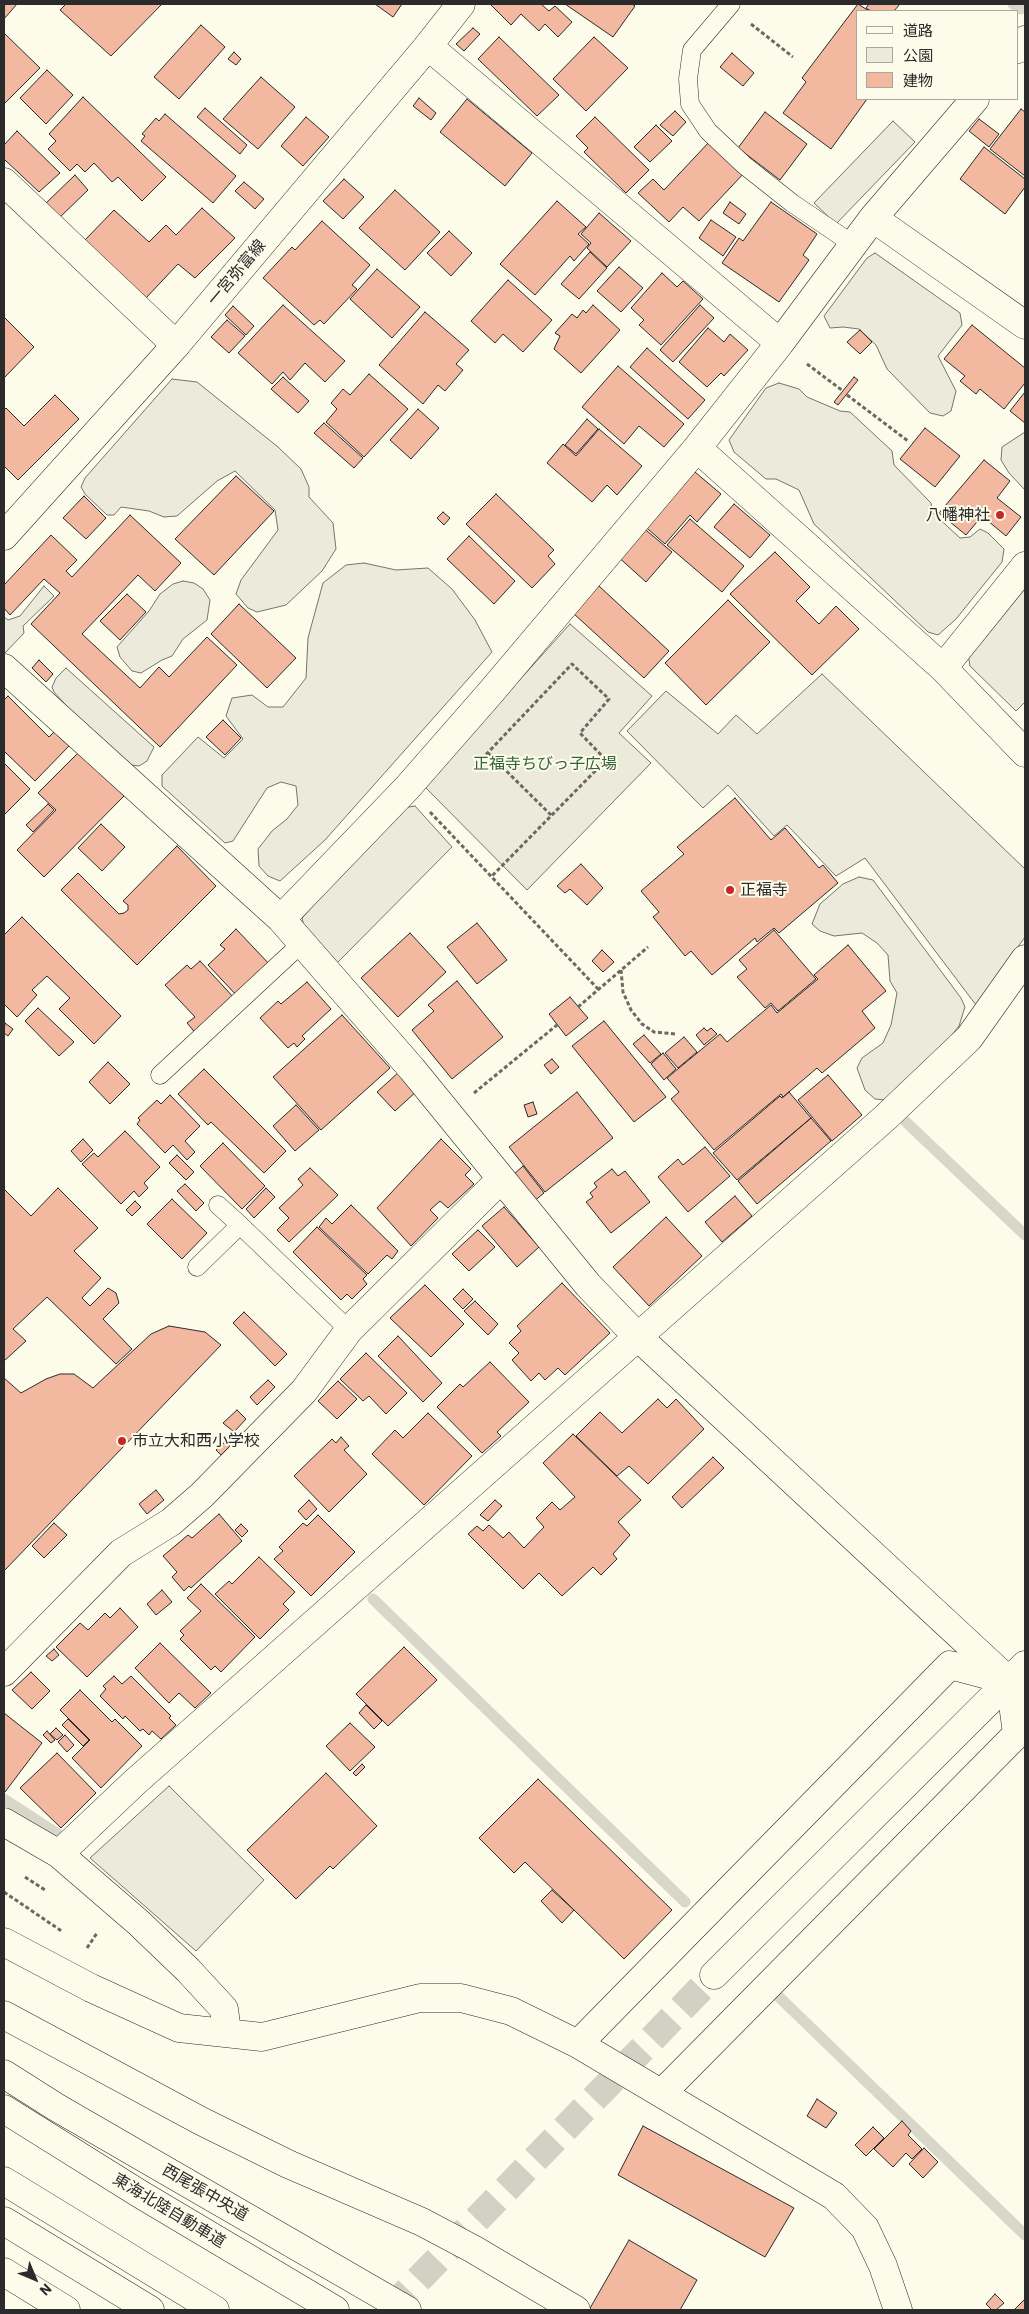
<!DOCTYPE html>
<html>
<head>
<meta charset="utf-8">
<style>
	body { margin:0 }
	#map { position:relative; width:1029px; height:2314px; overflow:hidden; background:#fdfbea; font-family:"IBM Plex Sans","Noto Sans JP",sans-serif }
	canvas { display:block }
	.frame { position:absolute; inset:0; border:5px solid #2b2b2b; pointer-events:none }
	.legend { position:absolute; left:856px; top:10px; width:162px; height:90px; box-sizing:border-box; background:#fdfbea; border:1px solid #a9a89e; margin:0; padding:6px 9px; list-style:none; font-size:15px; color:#2b2b2b }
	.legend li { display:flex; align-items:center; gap:10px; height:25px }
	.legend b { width:25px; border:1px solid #a9a89e }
	.north { position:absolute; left:10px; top:2254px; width:50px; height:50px; -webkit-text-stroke:4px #fdfbea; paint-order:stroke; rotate:135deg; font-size:14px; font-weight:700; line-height:20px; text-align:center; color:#2b2b2b }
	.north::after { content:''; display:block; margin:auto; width:18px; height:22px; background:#2b2b2b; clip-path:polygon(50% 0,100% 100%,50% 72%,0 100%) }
</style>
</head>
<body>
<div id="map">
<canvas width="1029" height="2314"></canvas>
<div class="frame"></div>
<ul class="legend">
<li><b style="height:6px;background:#fdfbea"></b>道路</li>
<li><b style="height:14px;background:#ecebdb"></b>公園</li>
<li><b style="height:14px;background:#f2b8a0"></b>建物</li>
</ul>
<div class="north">N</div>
</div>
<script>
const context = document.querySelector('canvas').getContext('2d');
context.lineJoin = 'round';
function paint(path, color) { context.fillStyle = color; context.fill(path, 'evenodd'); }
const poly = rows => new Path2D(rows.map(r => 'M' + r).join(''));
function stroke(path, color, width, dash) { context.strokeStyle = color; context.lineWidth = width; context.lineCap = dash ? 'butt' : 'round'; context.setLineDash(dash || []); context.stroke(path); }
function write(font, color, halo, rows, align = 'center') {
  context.font = font + ' "IBM Plex Sans","Noto Sans JP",sans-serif'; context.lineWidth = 4; context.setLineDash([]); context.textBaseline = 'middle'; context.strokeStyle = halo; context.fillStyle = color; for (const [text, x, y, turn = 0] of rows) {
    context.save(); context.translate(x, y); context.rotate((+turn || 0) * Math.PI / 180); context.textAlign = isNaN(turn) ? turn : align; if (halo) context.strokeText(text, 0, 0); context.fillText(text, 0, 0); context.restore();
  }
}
const green = poly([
	[875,253,960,313,962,325,938,356,956,391,951,411,943,416,930,413,887,369,876,345,859,329,843,327,830,328,824,316,867,258,875,253],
	[172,379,197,382,278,447,301,469,309,487,309,497,333,523,336,549,322,571,286,605,257,612,248,608,236,594,241,580,278,530,275,510,235,471,217,481,177,516,164,517,149,511,121,507,114,515,107,515,85,494,81,487,85,478,172,379],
	[779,383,799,389,807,397,840,411,850,412,892,451,894,465,931,503,932,512,960,538,970,537,980,529,988,533,1004,549,1002,562,956,619,938,635,928,632,814,524,799,490,776,479,766,479,734,452,729,440,766,388,779,383],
	[1025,432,1025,490,1009,473,1001,460,1002,447,1025,432],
	[364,563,396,570,428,568,452,589,475,620,492,652,325,840,280,881,268,876,259,866,258,849,272,831,287,819,298,805,296,786,281,782,267,788,233,841,225,843,162,786,162,775,198,737,224,758,243,739,226,716,232,698,252,695,268,707,283,707,306,678,308,638,323,583,346,565,364,563],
	[183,581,194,583,203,589,210,600,207,620,183,639,172,656,162,660,141,673,132,671,120,657,117,647,149,611,160,594,173,584,183,581],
	[1025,583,1025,702,1016,711,970,666,968,654,1025,583],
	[44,586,54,596,23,626,24,633,4,654,4,617,8,620,20,616,44,586],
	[570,624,652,696,619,733,651,763,527,890,424,786,570,624],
	[66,668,154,747,147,761,139,766,131,765,90,732,54,692,52,687,56,678,66,668],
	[822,674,1025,869,1025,937,976,1005,865,858,836,876,787,825,774,836,728,785,703,808,627,731,666,691,718,734,736,715,757,734,822,674],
	[859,877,873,880,961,998,965,1007,959,1026,935,1056,885,1100,875,1099,865,1090,857,1068,862,1058,883,1043,891,1025,897,993,890,981,888,955,877,943,862,933,834,936,820,931,812,924,820,904,843,884,859,877]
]);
paint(green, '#ecebdb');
stroke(green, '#74746e', 1);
const parking = poly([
	[893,121,915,142,836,224,814,203,893,121],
	[415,806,452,847,337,963,305,930,302,918,403,808,415,806],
	[169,1786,264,1880,196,1951,90,1858,169,1786]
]);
paint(parking, '#eceadb');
stroke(parking, '#74746e', 1);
stroke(poly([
	[1013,4,1021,9],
	[906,1122,1025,1235],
	[373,1599,685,1902],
	[4,1799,58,1834],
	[777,1995,1025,2235]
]), '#d8d7c9', 11);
const building = poly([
	[4,4,17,4,4,19,4,4],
	[66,4,162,4,111,56,60,10,66,4],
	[375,4,402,4,393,17,375,4],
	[490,4,541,4,549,11,555,6,572,22,558,37,545,24,539,31,521,14,511,25,490,4],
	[565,4,632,4,635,6,613,37,565,4],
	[858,4,869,11,858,11,858,99,867,99,831,149,783,113,806,82,802,78,858,4],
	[869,4,900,4,894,11,871,11,866,8,869,4],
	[201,25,225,47,179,99,154,77,201,25],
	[473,28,480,34,464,51,456,44,473,28],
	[4,33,40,68,4,104,4,33],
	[499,37,559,95,537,116,478,59,499,37],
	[594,37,628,68,586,111,553,79,594,37],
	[234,52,241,59,236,65,228,59,234,52],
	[732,53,754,73,743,86,720,67,732,53],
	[47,70,73,95,46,124,20,98,47,70],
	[261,77,295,107,258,149,223,119,261,77],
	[83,97,166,177,142,201,118,177,112,182,94,163,85,172,77,164,70,171,48,149,56,141,49,134,83,97],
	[419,98,436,113,431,120,413,106,419,98],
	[467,99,532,153,505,186,440,132,467,99],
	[205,108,247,145,240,154,197,117,205,108],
	[1021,109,1025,112,1025,176,990,149,1021,109],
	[675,111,686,122,673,136,660,125,675,111],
	[765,112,807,144,780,180,738,148,765,112],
	[165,114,236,176,213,203,141,141,145,136,142,134,156,118,159,121,165,114],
	[306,117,329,137,303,166,281,146,306,117],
	[595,117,649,170,626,193,584,152,588,148,576,136,595,117],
	[979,119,999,134,989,147,969,131,979,119],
	[656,125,672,141,650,162,634,147,656,125],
	[17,131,60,173,39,192,4,159,4,145,17,131],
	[711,140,745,172,699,221,683,207,669,222,638,193,653,179,664,190,711,140],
	[984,147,1025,179,1025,187,1005,214,960,179,984,147],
	[75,175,88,190,58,219,44,205,75,175],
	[344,179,364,197,343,219,323,201,344,179],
	[244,182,264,199,255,209,235,191,244,182],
	[395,190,440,232,405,270,359,228,395,190],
	[557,201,586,227,578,234,589,244,574,261,570,256,535,295,500,264,557,201],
	[730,202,746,214,739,224,723,213,730,202],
	[771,202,817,234,803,255,809,260,779,302,722,263,739,238,743,241,771,202],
	[202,208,235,238,195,278,178,264,145,299,85,240,114,210,149,242,166,225,176,235,202,208],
	[599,213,631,241,607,267,587,248,591,243,581,234,599,213],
	[711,220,736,237,723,256,699,238,711,220],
	[322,221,370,265,352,285,357,289,324,324,320,320,314,325,263,278,292,247,295,250,322,221],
	[449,231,472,253,451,276,427,253,449,231],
	[590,252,607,268,579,299,561,284,590,252],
	[619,267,643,288,621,312,597,291,619,267],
	[377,269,420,307,392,338,350,299,377,269],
	[662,273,677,287,683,281,703,299,661,345,639,325,644,320,631,308,662,273],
	[508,280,552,320,523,352,503,334,495,343,471,321,508,280],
	[283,305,345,361,325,382,305,363,290,380,283,372,272,384,238,353,283,305],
	[593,305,620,330,581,373,554,349,560,336,555,333,572,314,577,318,583,310,586,313,593,305],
	[700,305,714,318,673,362,660,350,700,305],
	[233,306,254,326,246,335,225,315,233,306],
	[425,312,469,350,456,364,463,370,445,391,438,385,423,404,379,365,425,312],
	[4,317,34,347,4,378,4,317],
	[227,320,245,336,229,353,211,337,227,320],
	[972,325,1025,368,1025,383,1004,409,980,389,976,394,960,381,965,376,944,359,972,325],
	[708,328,724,342,730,334,748,350,724,376,721,373,707,387,679,362,708,328],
	[860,330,872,342,860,354,847,342,860,330],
	[647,348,705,400,688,419,630,367,647,348],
	[618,366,684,424,664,447,639,426,624,444,582,407,618,366],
	[369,374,408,409,364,457,326,422,337,409,331,403,343,389,350,395,369,374],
	[283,377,309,401,298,413,271,389,283,377],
	[854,377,858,380,838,405,834,402,854,377],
	[1025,392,1025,423,1010,411,1025,392],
	[55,395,79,419,18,480,4,466,4,410,6,408,24,426,55,395],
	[418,409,439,428,411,459,390,440,418,409],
	[587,419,598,429,576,454,565,445,587,419],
	[324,423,363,458,354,468,314,433,324,423],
	[925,428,960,456,935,487,900,459,925,428],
	[599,429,642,466,617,495,607,485,592,502,547,463,563,444,576,456,599,429],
	[984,460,1010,481,997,498,1021,517,1006,536,982,516,966,535,939,513,984,460],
	[689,467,721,494,697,522,690,515,665,544,641,523,689,467],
	[236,476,274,511,214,575,175,539,236,476],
	[496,494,554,550,548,556,555,564,532,588,466,524,496,494],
	[84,496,106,518,86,539,63,518,84,496],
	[734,504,770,535,750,558,714,527,734,504],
	[443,512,450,518,444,525,437,518,443,512],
	[130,515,181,563,155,591,138,575,82,634,140,688,159,667,169,677,207,637,237,665,160,747,31,624,60,593,44,579,10,615,4,608,4,585,51,535,77,560,66,571,72,577,130,515],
	[690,519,744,566,722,592,667,545,690,519],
	[641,526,672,552,646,582,616,555,641,526],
	[469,536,515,581,494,604,447,559,469,536],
	[775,552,810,587,796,601,819,624,836,606,859,629,812,675,730,594,775,552],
	[599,586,669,651,644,678,573,613,599,586],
	[127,594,146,612,120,640,100,621,127,594],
	[728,600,770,642,706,705,665,663,728,600],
	[239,604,296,658,267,688,211,634,239,604],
	[39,660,53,674,46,682,32,668,39,660],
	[8,696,49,737,54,732,69,746,35,781,4,751,4,700,8,696],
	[223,720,241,738,225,755,206,737,223,720],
	[79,752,124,796,44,877,17,850,56,810,38,793,79,752],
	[4,763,30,789,4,815,4,763],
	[735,798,771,840,785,828,819,868,823,865,838,883,779,933,774,928,757,942,755,938,712,975,691,951,685,956,653,917,659,912,641,891,684,854,677,847,735,798],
	[48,804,54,810,33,832,26,825,48,804],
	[101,824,125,847,102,871,78,848,101,824],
	[177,846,216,886,137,965,61,890,78,873,119,914,124,913,128,910,128,905,123,901,177,846],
	[581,864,603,888,587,905,570,889,565,893,557,886,581,864],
	[22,917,121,1016,94,1044,59,1009,70,998,47,976,32,990,37,995,17,1017,4,1004,4,935,22,917],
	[477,923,507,960,477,984,447,947,477,923],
	[236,929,272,967,239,998,208,965,225,949,220,945,236,929],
	[774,930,816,979,778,1011,771,1003,765,1008,737,977,747,969,739,960,774,930],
	[410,933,446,972,398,1017,361,978,410,933],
	[848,945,886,991,862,1011,875,1028,822,1073,817,1068,783,1097,781,1094,714,1150,671,1099,679,1092,667,1078,720,1034,727,1042,771,1005,777,1013,818,979,814,975,848,945],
	[602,950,614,962,603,972,592,961,602,950],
	[200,961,236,1000,198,1036,187,1023,195,1017,165,985,187,965,191,969,200,961],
	[457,981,503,1037,452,1079,412,1030,434,1011,428,1005,457,981],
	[307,982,331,1009,302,1036,305,1039,297,1047,294,1043,288,1048,260,1018,278,1001,281,1004,307,982],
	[570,997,588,1018,566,1036,549,1014,570,997],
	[38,1008,74,1042,59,1056,25,1021,38,1008],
	[342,1015,390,1068,321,1130,273,1077,342,1015],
	[604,1021,666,1097,634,1122,572,1046,604,1021],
	[5,1023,13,1029,8,1036,4,1033,5,1023],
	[704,1028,707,1031,711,1028,717,1034,704,1045,696,1035,704,1028],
	[644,1035,661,1054,650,1063,633,1044,644,1035],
	[684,1037,697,1052,678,1068,665,1053,684,1037],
	[663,1053,676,1069,664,1080,651,1064,663,1053],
	[552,1059,559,1067,551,1074,544,1065,552,1059],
	[108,1062,130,1084,110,1104,89,1082,108,1062],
	[204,1069,286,1151,264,1173,211,1122,208,1125,178,1094,204,1069],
	[400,1071,418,1090,395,1111,377,1092,400,1071],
	[828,1075,862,1115,832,1141,798,1100,828,1075],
	[577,1092,613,1138,545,1192,509,1147,577,1092],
	[789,1092,811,1118,737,1180,713,1153,780,1096,782,1098,789,1092],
	[170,1095,200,1126,185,1141,195,1152,187,1160,173,1145,165,1153,137,1124,140,1120,138,1118,157,1100,161,1104,170,1095],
	[533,1102,537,1114,528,1117,524,1105,533,1102],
	[296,1105,319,1130,295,1151,273,1126,296,1105],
	[811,1118,831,1141,757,1204,738,1181,811,1118],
	[125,1131,160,1167,144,1183,148,1188,139,1197,134,1191,121,1204,82,1164,94,1153,98,1157,125,1131],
	[83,1139,93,1150,81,1162,71,1151,83,1139],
	[441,1139,471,1169,465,1175,474,1184,448,1208,440,1201,430,1210,438,1218,411,1246,377,1208,441,1139],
	[223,1143,265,1186,242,1209,200,1166,223,1143],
	[705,1147,730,1176,688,1212,658,1177,678,1159,683,1165,705,1147],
	[177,1155,194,1172,186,1180,169,1163,177,1155],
	[523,1166,544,1193,533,1202,512,1176,523,1166],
	[310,1168,338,1195,289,1242,277,1230,289,1218,279,1208,303,1185,298,1179,310,1168],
	[612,1169,618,1176,625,1171,650,1202,611,1233,586,1202,593,1197,590,1193,597,1187,594,1183,612,1169],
	[185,1184,204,1203,196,1211,177,1191,185,1184],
	[58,1188,98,1228,74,1251,101,1278,82,1298,90,1306,108,1288,116,1293,119,1303,103,1319,132,1349,116,1364,47,1297,13,1329,26,1341,4,1361,4,1191,5,1190,31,1216,58,1188],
	[266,1188,275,1197,254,1218,246,1209,266,1188],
	[735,1196,752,1216,722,1242,705,1222,735,1196],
	[172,1199,207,1233,182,1259,147,1224,172,1199],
	[135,1201,141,1207,132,1216,126,1210,135,1201],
	[351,1205,398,1251,392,1259,387,1255,368,1274,319,1227,326,1218,332,1224,351,1205],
	[504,1207,539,1247,517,1267,482,1226,504,1207],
	[666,1217,702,1256,649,1306,613,1267,666,1217],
	[317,1227,367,1275,363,1279,367,1284,352,1299,347,1294,341,1300,293,1252,317,1227],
	[478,1230,495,1247,469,1271,452,1254,478,1230],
	[562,1283,610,1333,565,1375,558,1368,545,1380,539,1373,531,1381,512,1360,519,1353,509,1343,521,1331,517,1326,562,1283],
	[425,1285,464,1324,431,1357,390,1318,425,1285],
	[463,1289,473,1299,463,1309,453,1299,463,1289],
	[475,1301,498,1324,488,1335,464,1311,475,1301],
	[244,1312,287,1354,275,1366,233,1323,244,1312],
	[169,1326,205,1332,221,1345,4,1571,4,1378,21,1393,46,1379,60,1374,74,1374,93,1388,151,1334,169,1326],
	[398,1336,442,1383,423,1402,378,1356,398,1336],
	[366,1353,407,1393,386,1414,369,1396,363,1401,340,1379,366,1353],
	[490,1362,529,1402,497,1432,501,1436,482,1453,437,1407,460,1384,463,1387,490,1362],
	[268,1380,275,1387,257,1405,250,1397,268,1380],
	[338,1381,357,1399,337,1419,318,1401,338,1381],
	[658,1399,667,1408,676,1399,704,1429,648,1484,629,1466,617,1476,576,1436,600,1412,622,1433,658,1399],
	[237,1410,246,1419,234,1432,223,1423,237,1410],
	[428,1413,472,1456,424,1505,372,1454,395,1430,403,1438,428,1413],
	[573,1434,641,1500,618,1522,630,1535,613,1554,617,1559,601,1575,593,1567,562,1596,539,1573,523,1589,468,1534,477,1526,483,1531,489,1525,503,1538,509,1532,524,1548,544,1527,536,1518,552,1502,560,1510,575,1497,543,1463,573,1434],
	[341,1437,349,1446,344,1450,367,1474,329,1512,294,1476,332,1439,336,1443,341,1437],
	[226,1441,231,1445,221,1455,216,1450,226,1441],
	[713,1457,724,1468,682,1508,672,1497,713,1457],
	[156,1490,164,1500,147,1514,139,1504,156,1490],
	[309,1500,317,1509,306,1520,298,1511,309,1500],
	[495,1500,502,1506,488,1521,480,1515,495,1500],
	[219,1514,242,1541,191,1588,189,1586,184,1591,172,1577,177,1572,163,1556,188,1535,192,1538,219,1514],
	[318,1515,355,1552,311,1596,274,1559,283,1551,279,1547,303,1523,307,1526,318,1515],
	[54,1523,67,1535,44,1558,32,1546,54,1523],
	[241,1524,248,1531,242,1537,235,1530,241,1524],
	[259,1557,295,1592,283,1604,289,1610,260,1639,215,1594,229,1581,232,1584,259,1557],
	[201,1584,255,1637,221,1672,215,1666,211,1670,180,1639,184,1635,180,1631,201,1611,187,1598,201,1584],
	[162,1590,172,1602,156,1615,147,1604,162,1590],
	[120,1608,138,1627,87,1677,56,1647,80,1623,88,1630,105,1613,110,1618,120,1608],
	[160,1643,211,1693,195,1708,179,1693,169,1703,135,1668,160,1643],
	[404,1647,437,1680,388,1726,356,1694,404,1647],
	[54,1649,59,1655,52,1661,46,1656,54,1649],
	[31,1672,50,1691,32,1709,12,1690,31,1672],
	[114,1676,122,1684,131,1676,171,1716,169,1718,176,1725,161,1739,152,1731,149,1735,143,1729,140,1731,125,1716,123,1719,100,1696,106,1689,103,1686,114,1676],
	[80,1690,112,1722,115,1719,142,1746,101,1788,72,1758,90,1740,60,1710,80,1690],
	[366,1705,382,1721,374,1729,359,1713,366,1705],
	[4,1713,42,1743,5,1792,4,1791,4,1713],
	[68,1719,89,1740,83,1746,62,1725,68,1719],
	[350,1723,375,1747,350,1771,326,1746,350,1723],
	[56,1728,63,1735,57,1740,50,1734,56,1728],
	[47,1731,55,1740,51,1743,43,1735,47,1731],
	[65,1735,74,1745,67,1752,58,1742,65,1735],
	[57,1753,96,1793,61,1828,20,1788,57,1753],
	[362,1764,365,1767,356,1776,353,1773,362,1764],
	[326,1773,377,1826,333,1869,330,1866,296,1899,247,1850,326,1773],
	[538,1779,672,1910,624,1959,525,1862,514,1873,479,1838,538,1779],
	[552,1890,574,1910,562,1923,541,1901,552,1890],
	[817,2099,837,2113,826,2128,807,2116,817,2099],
	[902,2121,911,2131,908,2135,922,2149,912,2159,906,2153,893,2167,874,2149,902,2121],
	[643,2126,794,2208,765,2257,618,2175,643,2126],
	[873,2127,884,2138,866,2156,855,2145,873,2127],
	[924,2148,938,2162,923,2178,909,2164,924,2148],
	[629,2240,697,2280,680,2310,589,2310,629,2240],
	[995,2294,1004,2303,996,2310,992,2310,986,2304,995,2294],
	[1025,2299,1025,2310,1014,2310,1025,2299]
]);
paint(building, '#f2b8a0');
stroke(building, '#2b2b2b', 1);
stroke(poly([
	[389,2310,714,1975]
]), '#d3d1c4', 28, [28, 14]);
const service = poly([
	[731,4,692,50,688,79,690,104,708,131,744,165,792,203,854,245],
	[160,1075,302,943],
	[218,1205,240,1225],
	[197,1267,240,1225,349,1330]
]);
const minor = poly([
	[428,46,780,343],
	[1018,49,1025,40],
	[4,182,176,345],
	[873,218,1025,325],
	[697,448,943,668,1025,753],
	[4,668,281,919,412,1069,588,1285,637,1336,1025,1696],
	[943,668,1025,566],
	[281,919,407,788,491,692,697,448,780,343,873,218,975,99],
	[4,1672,121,1553,171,1522,202,1495,304,1391,349,1330,501,1179],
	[4,1822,59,1854,139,1923,188,1970,224,2009,227,2032],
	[59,1854,135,1782,886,1117,969,1038,1025,959],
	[4,1942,91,1988,179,2028,262,2037,420,1998,461,1998,511,2011,578,2044,834,2196,865,2228,883,2266,898,2310],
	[578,2044,950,1665,1010,1681,1017,1734,662,2093]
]);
const tertiary = poly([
	[714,1975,1025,1665]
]);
const secondary = poly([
	[4,536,176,345,428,46,461,4]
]);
const primary = poly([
	[4,2074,56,2107,407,2310],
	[4,2221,150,2310]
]);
const motorway = poly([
	[4,2015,201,2121,288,2164,422,2222,473,2249,576,2310],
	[4,2109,140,2194,335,2310],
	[4,2181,215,2310],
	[4,2272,66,2310]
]);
stroke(service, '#2b2b2b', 19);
stroke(minor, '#2b2b2b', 29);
stroke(tertiary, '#2b2b2b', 29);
stroke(secondary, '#2b2b2b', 29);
stroke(primary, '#2b2b2b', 29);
stroke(motorway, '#2b2b2b', 29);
stroke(poly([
	[751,24,793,57],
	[807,364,843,391],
	[847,395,908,441],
	[488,753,551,815],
	[477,764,572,664,609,699,580,733,606,760,491,877],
	[430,812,599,990],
	[621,970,623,992,631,1010,642,1024,654,1032,676,1034],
	[578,1007,648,947],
	[474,1093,557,1025],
	[25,1877,45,1890],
	[4,1892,63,1932],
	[87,1948,97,1933]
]), '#6a6964', 3, [4, 2.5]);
stroke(service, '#fdfbea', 18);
stroke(minor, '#fdfbea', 28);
stroke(tertiary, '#fdfbea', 28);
stroke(secondary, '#fdfbea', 28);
stroke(primary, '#fdfbea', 28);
stroke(motorway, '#fdfbea', 28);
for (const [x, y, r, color] of [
	[1000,515,5,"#c62828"],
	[730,890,5,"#c62828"],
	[122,1441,5,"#c62828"]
]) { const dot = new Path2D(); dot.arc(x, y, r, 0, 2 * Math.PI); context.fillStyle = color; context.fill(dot); stroke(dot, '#fdfbea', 2); }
write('16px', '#2b2b2b', '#fdfbea', [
	["一宮弥富線",237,273,-50],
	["西尾張中央道",205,2193,30],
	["東海北陸自動車道",169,2211,31]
]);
write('16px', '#2b2b2b', '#fdfbea', [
	["八幡神社",990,515,"right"],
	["正福寺",740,890],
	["市立大和西小学校",132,1441]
], 'left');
write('16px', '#34623c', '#fdfbea', [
	["正福寺ちびっ子広場",545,764]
]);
</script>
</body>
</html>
